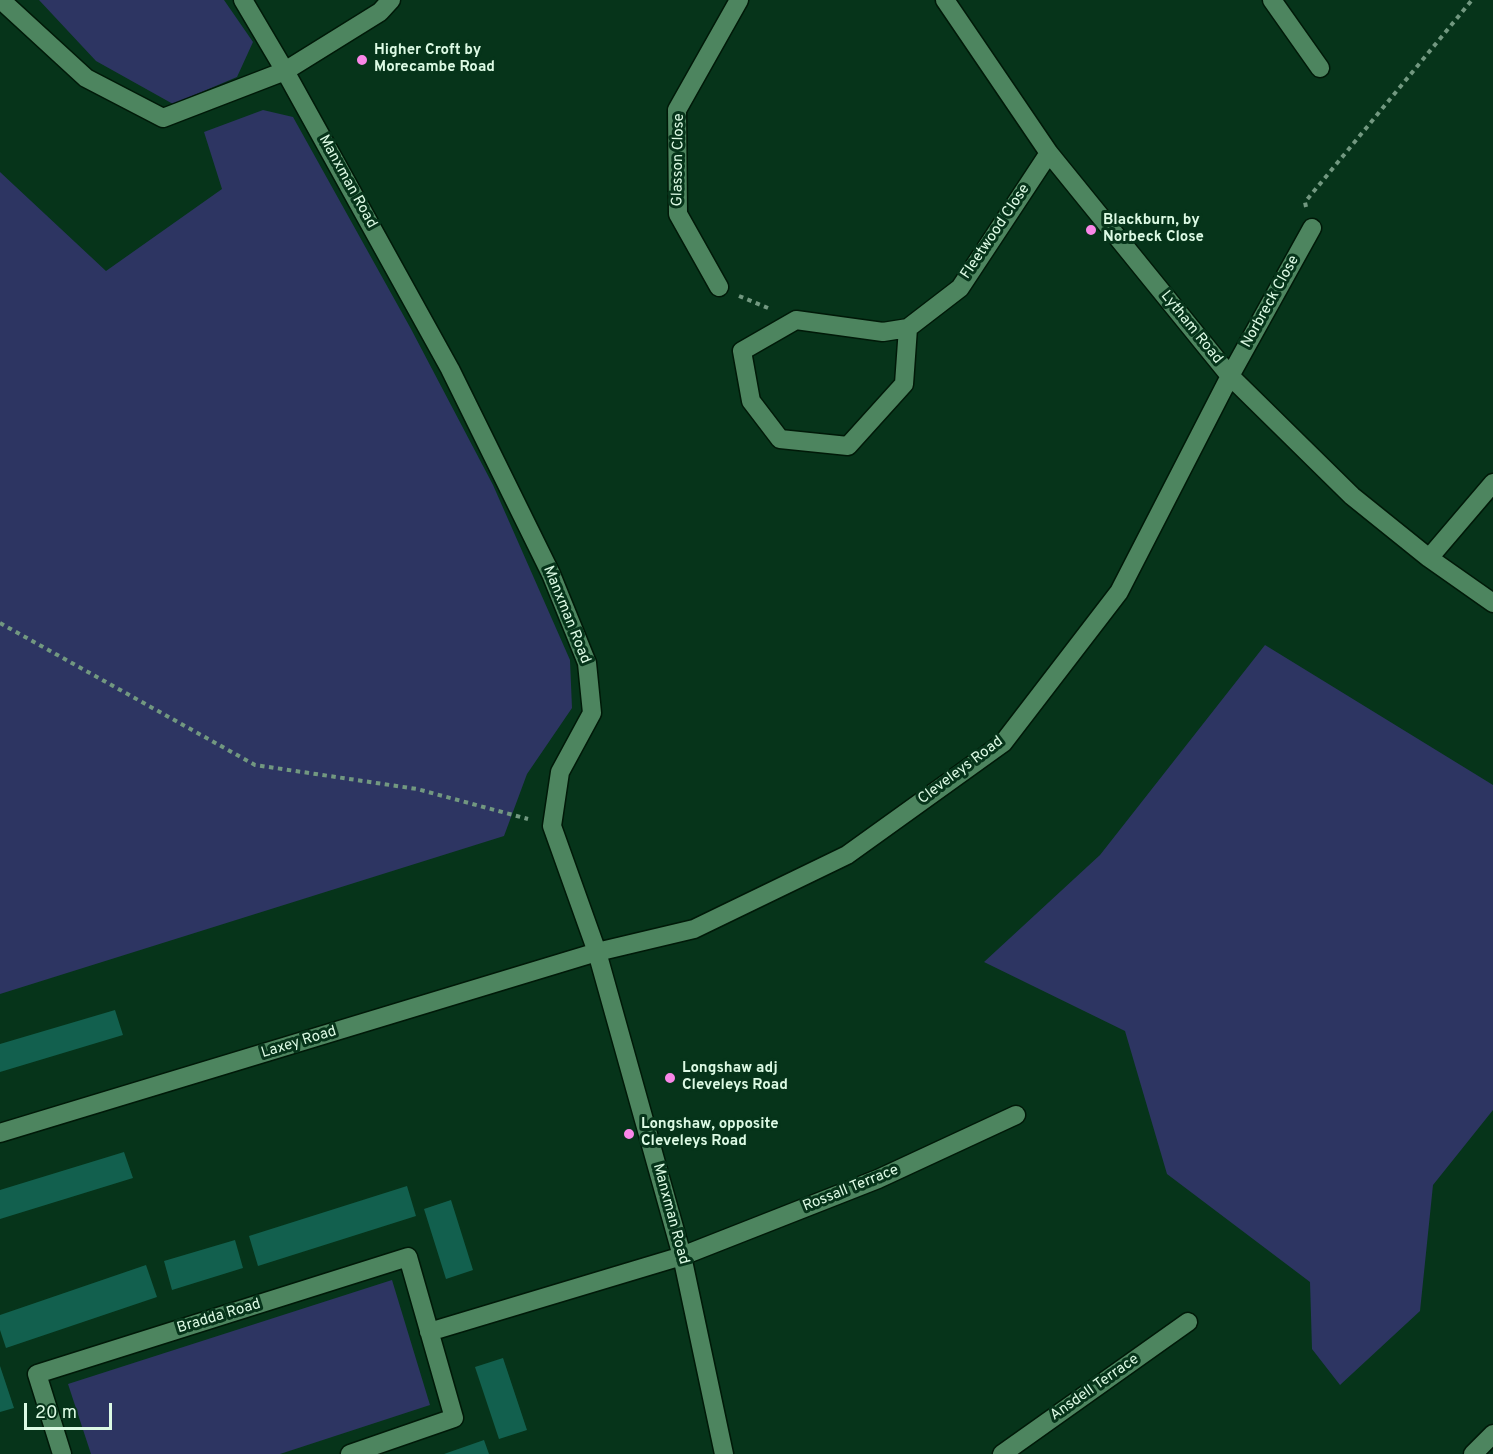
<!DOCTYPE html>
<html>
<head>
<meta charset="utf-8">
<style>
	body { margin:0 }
	#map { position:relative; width:1493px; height:1454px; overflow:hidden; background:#06341a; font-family:Overpass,sans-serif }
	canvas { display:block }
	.scale { position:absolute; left:24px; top:1403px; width:88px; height:27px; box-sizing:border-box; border:3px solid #dcfae4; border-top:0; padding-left:8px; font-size:18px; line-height:21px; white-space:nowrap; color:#dcfae4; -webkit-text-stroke:4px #06341a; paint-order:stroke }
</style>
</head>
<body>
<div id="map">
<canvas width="1493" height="1454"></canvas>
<div class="scale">20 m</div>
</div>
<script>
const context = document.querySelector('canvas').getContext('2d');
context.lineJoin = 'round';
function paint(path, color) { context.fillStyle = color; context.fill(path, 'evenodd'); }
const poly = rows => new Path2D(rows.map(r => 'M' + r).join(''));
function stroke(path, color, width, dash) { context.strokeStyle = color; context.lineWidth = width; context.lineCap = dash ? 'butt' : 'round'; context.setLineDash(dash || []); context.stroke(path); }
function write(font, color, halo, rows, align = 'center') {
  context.font = font + ' Overpass,sans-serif'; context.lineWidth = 6; context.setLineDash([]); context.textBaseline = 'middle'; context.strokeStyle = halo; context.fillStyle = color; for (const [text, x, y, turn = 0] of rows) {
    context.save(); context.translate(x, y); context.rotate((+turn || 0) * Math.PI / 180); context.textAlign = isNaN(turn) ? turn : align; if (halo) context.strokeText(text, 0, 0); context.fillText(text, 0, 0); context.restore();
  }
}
paint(poly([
	[39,0,224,0,253,42,237,77,173,104,96,61],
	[263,110,293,117,411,329,493,485,570,660,572,708,527,774,504,836,0,994,0,172,106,271,222,189,204,132],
	[1265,645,1493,785,1493,1110,1433,1185,1420,1311,1340,1385,1312,1349,1310,1282,1167,1174,1125,1031,984,962,1100,855],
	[392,1280,430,1405,280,1454,91,1454,68,1384]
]), '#2d3562');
paint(poly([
	[115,1010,123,1035,0,1072,0,1044],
	[124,1152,133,1178,0,1219,0,1190],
	[407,1186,416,1216,258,1266,249,1236],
	[451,1200,473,1270,446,1279,424,1209],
	[235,1240,243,1268,172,1290,164,1261],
	[146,1265,157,1297,6,1348,0,1330,0,1315],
	[503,1358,527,1430,499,1439,475,1367],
	[0,1366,14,1408,0,1412],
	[484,1440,489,1454,444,1454]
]), '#12604e');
const minor = poly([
	[1,0,86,78,163,118,285,71,380,12,391,0],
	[243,0,285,71,450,369,551,574,587,663,592,713,560,772,552,826,597,952,682,1256,724,1454],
	[945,0,1049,153,1230,376,1352,496,1429,558,1493,603],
	[1272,0,1320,68],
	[719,287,678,214,677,110,739,0],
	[908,328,904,384,848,446,780,439,751,401,742,351,796,320,883,332,908,328,960,288,1049,153],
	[1429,558,1493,483],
	[0,1133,597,952,694,929,847,855,1003,743,1119,592,1230,376,1312,228],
	[429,1332,682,1256,878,1179,1016,1115],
	[62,1454,37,1374,408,1257,454,1418,350,1454],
	[1002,1454,1188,1322],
	[1473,1454,1493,1434]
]);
stroke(minor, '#001908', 21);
stroke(poly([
	[1306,207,1305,202,1472,0],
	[739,296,768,308],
	[0,623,255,765,417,789,528,819]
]), '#729880', 4, [4.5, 4.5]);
stroke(minor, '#4d855f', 18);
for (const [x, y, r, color] of [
	[362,60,6,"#fa87e8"],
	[1091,230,6,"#fa87e8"],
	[670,1078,6,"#fa87e8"],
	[629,1134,6,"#fa87e8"]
]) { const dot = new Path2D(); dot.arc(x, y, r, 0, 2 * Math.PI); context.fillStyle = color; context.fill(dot); stroke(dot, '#06341a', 2); }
write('bold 15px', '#dcfae4', '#06341a', [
	["Higher Croft by",374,51],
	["Morecambe Road",374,68],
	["Blackburn, by",1103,221],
	["Norbeck Close",1103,238],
	["Longshaw adj",682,1069],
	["Cleveleys Road",682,1086],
	["Longshaw, opposite",641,1125],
	["Cleveleys Road",641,1142]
], 'left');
write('15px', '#dcfae4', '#06341a', [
	["Glasson Close",679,160,-89],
	["Manxman Road",347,182,61],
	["Fleetwood Close",996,232,-56],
	["Norbreck Close",1271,302,-61],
	["Lytham Road",1191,328,51],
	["Manxman Road",566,615,68],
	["Cleveleys Road",961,771,-37],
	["Laxey Road",299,1043,-17],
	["Rossall Terrace",851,1189,-22],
	["Manxman Road",670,1214,75],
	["Bradda Road",219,1317,-17],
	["Ansdell Terrace",1095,1388,-35]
]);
</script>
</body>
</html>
